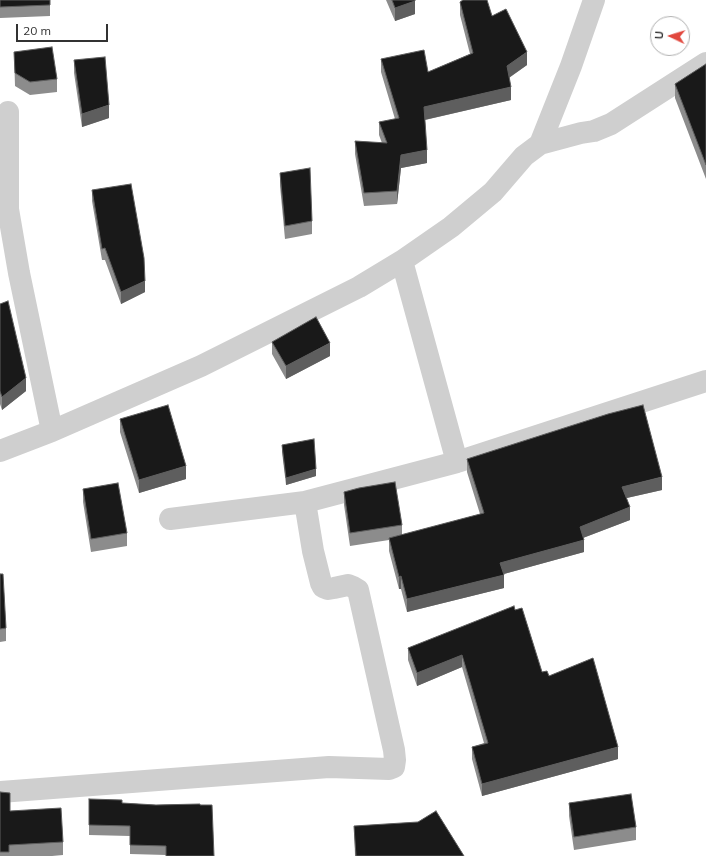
<!DOCTYPE html>
<html>
<head>
<meta charset="utf-8">
<style>
	body { margin:0 }
	#map { position:relative; width:706px; height:856px; overflow:hidden; background:#fff; font-family:Mulish,sans-serif }
	canvas { display:block }
	.north { position:absolute; left:650px; top:16px; width:40px; height:40px; box-sizing:border-box; background:#fff; border:1px solid #adadad; border-radius:50%; rotate:274deg; font-size:11px; font-weight:700; line-height:16px; text-align:center; color:#323232 }
	.north::after { content:''; display:block; margin:auto; width:14px; height:18px; background:#e1473d; clip-path:polygon(50% 0,100% 100%,50% 72%,0 100%) }
	.scale { position:absolute; left:16px; top:24px; width:92px; height:18px; box-sizing:border-box; border:2px solid #323232; border-top:0; padding-left:5px; font-size:12px; line-height:14px; white-space:nowrap; color:#323232; -webkit-text-stroke:3px #fff; paint-order:stroke }
</style>
</head>
<body>
<div id="map">
<canvas width="706" height="856"></canvas>
<div class="north">U</div>
<div class="scale">20 m</div>
</div>
<script>
const context = document.querySelector('canvas').getContext('2d');
context.lineJoin = 'round';
const poly = rows => new Path2D(rows.map(r => 'M' + r).join(''));
function stroke(path, color, width, dash) { context.strokeStyle = color; context.lineWidth = width; context.lineCap = dash ? 'butt' : 'round'; context.setLineDash(dash || []); context.stroke(path); }
function paint(path, color) { context.fillStyle = color; context.fill(path, 'evenodd'); }
stroke(poly([
	[8,112,8,209,19,273,52,431],
	[540,144,581,133,594,131,611,124,706,63],
	[402,261,457,462],
	[0,451,52,431,201,366,359,287,402,261,451,227,493,192,524,156,540,144,571,66,594,0],
	[170,519,305,502],
	[0,792,329,767,389,769,394,767,395,760,394,750,358,590,353,587,348,585,334,588,328,589,323,587,321,583,313,551,305,502,457,462,706,381]
]), '#cfcfcf', 22);
paint(poly([
	[0,0,50,5,50,16,0,18],
	[386,0,415,0,415,14,395,21],
	[460,2,492,16,527,65,509,78,511,100,425,120,427,163,401,168,397,204,364,206,355,154,355,141,382,143,379,135,379,122,395,119,381,72,381,59,428,72,470,54,460,15],
	[14,52,57,79,57,92,30,95,15,86],
	[74,60,109,118,82,127,74,73],
	[706,64,706,179,675,98,675,84],
	[280,173,312,221,312,234,285,239,280,186],
	[92,190,145,292,121,304,105,260,102,260,92,201],
	[0,304,26,391,2,410,0,404],
	[272,342,330,356,286,379,272,354],
	[120,419,186,479,139,493,120,432],
	[282,445,316,476,286,485,282,452],
	[467,459,662,490,627,498,630,520,583,538,584,552,504,574,504,588,407,612,401,589,399,589,389,551,389,540,350,546,344,505,344,492,402,525,402,535,480,514,467,472],
	[83,489,127,533,127,546,91,552,83,502],
	[0,574,6,628,6,641,0,642],
	[515,610,542,672,549,676,618,759,482,796,472,759,472,747,484,743,462,667,417,686,408,660,408,648],
	[0,792,10,811,63,842,63,855,52,856,0,856],
	[89,799,122,803,156,805,200,804,166,855,130,854,130,836,89,835],
	[569,803,636,827,636,840,574,850,569,816],
	[354,826,464,856,355,856]
]), '#8c8c8c');
paint(poly([
	[415,1,415,14,395,21,395,8],
	[527,52,527,65,507,79,507,66],
	[511,87,511,100,424,120,424,107],
	[109,105,109,118,82,127,82,114],
	[427,150,427,163,401,168,397,204,397,191,401,155],
	[145,281,145,292,121,304,121,292],
	[330,343,330,356,286,379,286,366],
	[26,378,26,391,2,410,2,397],
	[186,466,186,479,139,493,139,480],
	[316,469,316,476,286,485,286,478],
	[662,477,662,490,622,499,622,487],
	[630,507,630,520,580,539,580,527],
	[584,540,584,552,500,575,500,563],
	[504,575,504,588,407,612,407,599],
	[401,576,401,589,399,589,399,577],
	[462,655,462,667,417,686,417,673],
	[618,747,618,759,482,796,482,784]
]), '#5e5e5e');
const building = poly([
	[0,0,50,0,50,5,0,7,0,0],
	[392,0,415,0,415,1,395,8,392,0],
	[463,0,487,0,492,16,506,9,527,52,507,66,511,87,424,107,427,150,401,155,397,191,364,193,355,141,387,143,379,122,399,118,381,59,424,50,428,72,473,53,460,2,463,0],
	[52,47,57,79,30,82,15,73,14,52,52,47],
	[105,57,109,105,82,114,74,60,105,57],
	[706,64,706,165,675,84,706,64],
	[310,168,312,221,285,226,280,173,310,168],
	[131,184,144,258,145,281,121,292,105,248,102,249,92,190,131,184],
	[8,301,26,378,2,397,0,391,0,304,8,301],
	[316,317,330,343,286,366,272,342,316,317],
	[168,405,186,466,139,480,120,419,168,405],
	[643,405,662,477,622,487,630,507,580,527,584,540,500,563,504,575,407,599,401,576,399,577,389,538,484,513,467,459,608,414,643,405],
	[314,439,316,469,286,478,282,445,314,439],
	[395,482,402,525,350,533,344,492,359,488,395,482],
	[118,483,127,533,91,539,83,489,118,483],
	[0,574,3,574,6,628,0,629,0,574],
	[514,606,515,610,522,608,542,672,547,671,549,676,593,658,618,747,482,784,472,747,488,743,462,655,417,673,408,648,514,606],
	[0,792,10,793,10,811,61,808,63,842,9,845,9,852,0,852,0,792],
	[631,794,636,827,574,837,569,803,631,794],
	[89,799,122,800,122,803,156,805,200,804,200,805,212,805,214,856,166,856,166,846,130,845,130,826,89,825,89,799],
	[436,811,464,856,356,856,354,826,418,822,436,811]
]);
paint(building, '#191919');
stroke(building, '#5e5e5e', 1);
</script>
</body>
</html>
